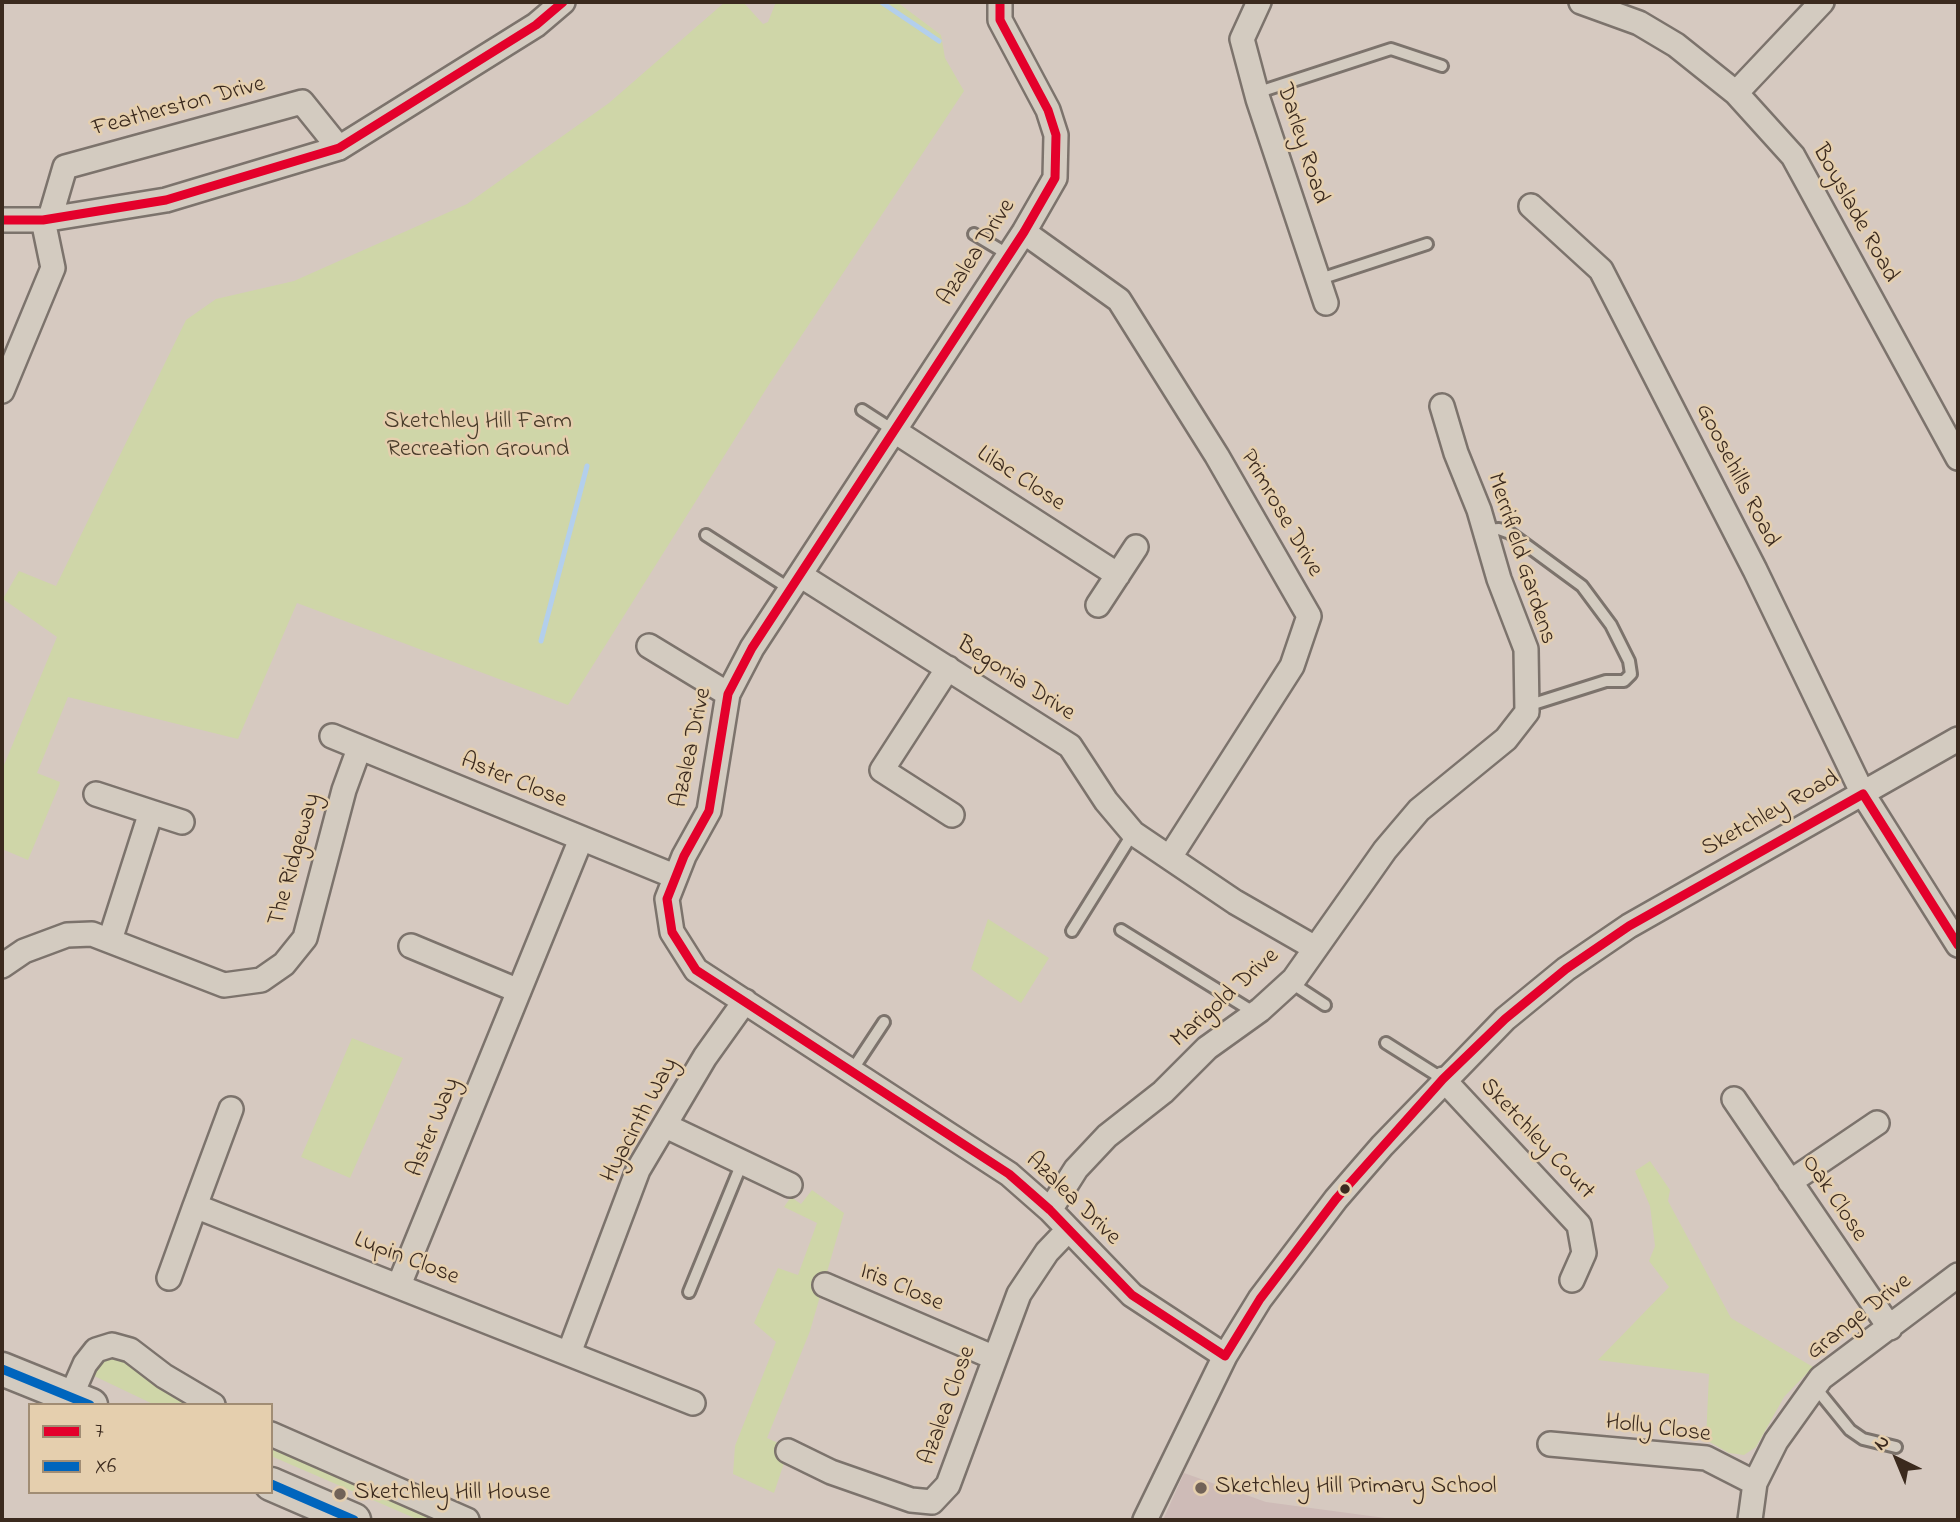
<!DOCTYPE html>
<html>
<head>
<meta charset="utf-8">
<style>
	body { margin:0 }
	#map { position:relative; width:1960px; height:1522px; overflow:hidden; background:#d6c9c0; font-family:"Indie Flower",sans-serif }
	canvas { display:block }
	.frame { position:absolute; inset:0; border:4px solid #3b2a1e; pointer-events:none }
	.legend { position:absolute; left:28px; top:1403px; width:245px; height:91px; box-sizing:border-box; background:#e5cfae; border:2px solid #a18d74; margin:0; padding:9px 12px; list-style:none; font-size:21px; color:#3b2a1e }
	.legend li { display:flex; align-items:center; gap:14px; height:35px }
	.legend b { width:35px; border:2px solid #a18d74 }
	.north { position:absolute; left:1862px; top:1424px; width:70px; height:70px; -webkit-text-stroke:5px #e5cfae; paint-order:stroke; rotate:317deg; font-size:19px; font-weight:700; line-height:28px; text-align:center; color:#3b2a1e }
	.north::after { content:''; display:block; margin:auto; width:24px; height:32px; background:#3b2a1e; clip-path:polygon(50% 0,100% 100%,50% 72%,0 100%) }
</style>
</head>
<body>
<div id="map">
<canvas width="1960" height="1522"></canvas>
<div class="frame"></div>
<ul class="legend">
<li><b style="height:9px;background:#e4002b"></b>7</li>
<li><b style="height:9px;background:#0065bd"></b>X6</li>
</ul>
<div class="north">N</div>
</div>
<script>
const context = document.querySelector('canvas').getContext('2d');
context.lineJoin = 'round';
function paint(path, color) { context.fillStyle = color; context.fill(path, 'evenodd'); }
const poly = rows => new Path2D(rows.map(r => 'M' + r).join(''));
function stroke(path, color, width, dash) { context.strokeStyle = color; context.lineWidth = width; context.lineCap = dash ? 'butt' : 'round'; context.setLineDash(dash || []); context.stroke(path); }
function write(font, color, halo, rows, align = 'center') {
  context.font = font + ' "Indie Flower",sans-serif'; context.lineWidth = 5; context.setLineDash([]); context.textBaseline = 'middle'; context.strokeStyle = halo; context.fillStyle = color; for (const [text, x, y, turn = 0] of rows) {
    context.save(); context.translate(x, y); context.rotate((+turn || 0) * Math.PI / 180); context.textAlign = isNaN(turn) ? turn : align; if (halo) context.strokeText(text, 0, 0); context.fillText(text, 0, 0); context.restore();
  }
}
paint(poly([
	[1184,1473,1266,1502,1400,1520,1163,1520]
]), '#cebbb7');
paint(poly([
	[725,2,743,2,763,24,768,22,776,2,897,2,941,35,945,58,964,91,768,386,568,705,297,603,238,739,68,697,37,773,60,782,59,786,28,860,2,849,2,770,57,637,3,599,19,571,56,586,186,320,216,299,294,281,467,204,609,103],
	[988,919,1049,958,1021,1003,971,969],
	[352,1038,403,1058,350,1178,301,1157],
	[1650,1161,1670,1190,1668,1201,1731,1318,1813,1367,1784,1397,1756,1447,1744,1455,1729,1453,1706,1440,1709,1374,1598,1360,1669,1287,1649,1261,1655,1246,1650,1206,1635,1171],
	[812,1190,844,1213,810,1331,767,1438,789,1448,774,1493,733,1474,735,1446,776,1342,754,1323,778,1268,798,1275,817,1223,784,1207,791,1197,801,1204],
	[110,1351,205,1405,155,1405,92,1375,94,1365],
	[271,1437,460,1520,419,1520,271,1456]
]), '#cfd6a8');
stroke(poly([
	[881,2,939,41],
	[541,641,587,466]
]), '#b3cfec', 5);
const lane = poly([
	[1256,93,1391,49,1442,66],
	[974,234,1009,255],
	[1317,280,1427,244],
	[862,410,893,430],
	[1485,530,1499,529,1510,533,1582,586,1611,625,1629,661,1631,674,1624,681,1606,681,1527,706],
	[706,535,790,589],
	[1121,930,1255,1013],
	[1072,931,1133,833],
	[1290,982,1325,1005],
	[1386,1043,1443,1079],
	[851,1072,884,1022],
	[689,1292,742,1163],
	[1815,1387,1850,1430,1863,1439,1896,1447]
]);
const street = poly([
	[1000,2,1000,20,1048,110,1056,135,1055,178,1024,232,752,648,728,694,709,811,684,856,667,899,672,932,696,970,1009,1174,1050,1210,1132,1295,1225,1356],
	[1259,2,1242,39,1258,99,1326,303],
	[1581,2,1639,23,1676,45,1736,93,1793,156,1958,458],
	[1736,93,1822,2],
	[1531,206,1601,270,1755,570,1863,794,1958,945],
	[50,218,65,167,302,102,339,148],
	[2,220,43,220,166,200,339,148,536,25,563,2],
	[1024,232,1119,300,1217,456,1309,616,1292,666,1170,857],
	[2,391,53,268,43,220],
	[893,430,1118,575],
	[800,575,1070,746,1106,801,1133,833,1235,902,1315,948],
	[1098,605,1136,547],
	[649,646,728,694],
	[948,668,882,770,952,815],
	[332,736,674,876],
	[96,794,151,812,110,940],
	[151,812,182,822],
	[411,946,519,991],
	[2,966,24,951,67,935,92,934,224,985,261,980,284,964,305,938,344,790,359,749],
	[1443,1079,1579,1225,1584,1253,1572,1280],
	[1734,1099,1890,1328],
	[231,1109,195,1206,693,1403],
	[666,1126,790,1185],
	[1790,1182,1877,1123],
	[1050,1210,1076,1169,1107,1136,1163,1092,1207,1048,1260,1010,1294,979,1385,850,1419,810,1506,739,1527,712,1526,649,1499,579,1479,510,1456,453,1442,406],
	[169,1278,195,1206],
	[399,1285,581,839],
	[825,1285,995,1358],
	[569,1353,638,1170,705,1057,745,1001],
	[71,1396,85,1364,96,1350,112,1345,130,1350,164,1376,213,1405],
	[271,1434,467,1520],
	[1550,1444,1706,1458,1755,1483],
	[788,1451,831,1472,911,1500,932,1502,948,1485,1019,1294,1047,1252,1068,1230],
	[1145,1520,1225,1356,1260,1299,1336,1199,1382,1146,1505,1019,1566,969,1629,926,1958,739],
	[1750,1520,1755,1483,1776,1441,1821,1378,1958,1275]
]);
const secondary = poly([
	[2,1369,91,1405],
	[271,1484,354,1520]
]);
stroke(lane, '#7c736c', 16);
stroke(street, '#7c736c', 28);
stroke(secondary, '#7c736c', 37);
stroke(lane, '#d3cbc0', 10);
stroke(street, '#d3cbc0', 23);
stroke(secondary, '#d3cbc0', 32);
stroke(poly([
	[1000,2,1000,20,1048,110,1056,135,1055,178,1024,232,752,648,728,694,709,811,684,856,667,899,672,932,696,970,1009,1174,1050,1210,1132,1295,1225,1356,1260,1299,1336,1199,1443,1079,1505,1019,1566,969,1629,926,1863,794,1958,945],
	[2,220,43,220,166,200,339,148,536,25,563,2]
]), '#e4002b', 9);
stroke(poly([
	[2,1369,90,1405],
	[271,1484,354,1520]
]), '#0065bd', 9);
for (const [x, y, r, color] of [
	[1345,1189,6,"#3b2a1e"],
	[1201,1488,7,"#716257"],
	[340,1494,7,"#716257"]
]) { const dot = new Path2D(); dot.arc(x, y, r, 0, 2 * Math.PI); context.fillStyle = color; context.fill(dot); stroke(dot, '#e5cfae', 2.5); }
write('24px', '#3b2a1e', '#e5cfae', [
	["Featherston Drive",179,108,-15],
	["Darley Road",1301,144,72],
	["Boyslade Road",1854,214,61],
	["Azalea Drive",978,253,-57],
	["Goosehills Road",1736,476,63],
	["Lilac Close",1020,480,33],
	["Primrose Drive",1280,514,60],
	["Merrifield Gardens",1520,559,72],
	["Begonia Drive",1015,680,33],
	["Azalea Drive",693,748,-78],
	["Aster Close",513,782,22],
	["Sketchley Road",1771,815,-29],
	["The Ridgeway",296,860,-74],
	["Marigold Drive",1226,999,-42],
	["Hyacinth Way",641,1121,-62],
	["Aster Way",435,1128,-68],
	["Sketchley Court",1536,1140,47],
	["Oak Close",1833,1199,56],
	["Azalea Drive",1072,1200,44],
	["Lupin Close",406,1260,21],
	["Iris Close",901,1289,23],
	["Grange Drive",1860,1318,-38],
	["Azalea Close",949,1406,-70],
	["Holly Close",1658,1430,7]
]);
write('24px', '#493c2a', '#e5cfae', [
	["Sketchley Hill Farm",478,423],
	["Recreation Ground",478,451]
]);
write('24px', '#3b2a1e', '#e5cfae', [
	["Sketchley Hill Primary School",1215,1488],
	["Sketchley Hill House",354,1494]
], 'left');
</script>
</body>
</html>
